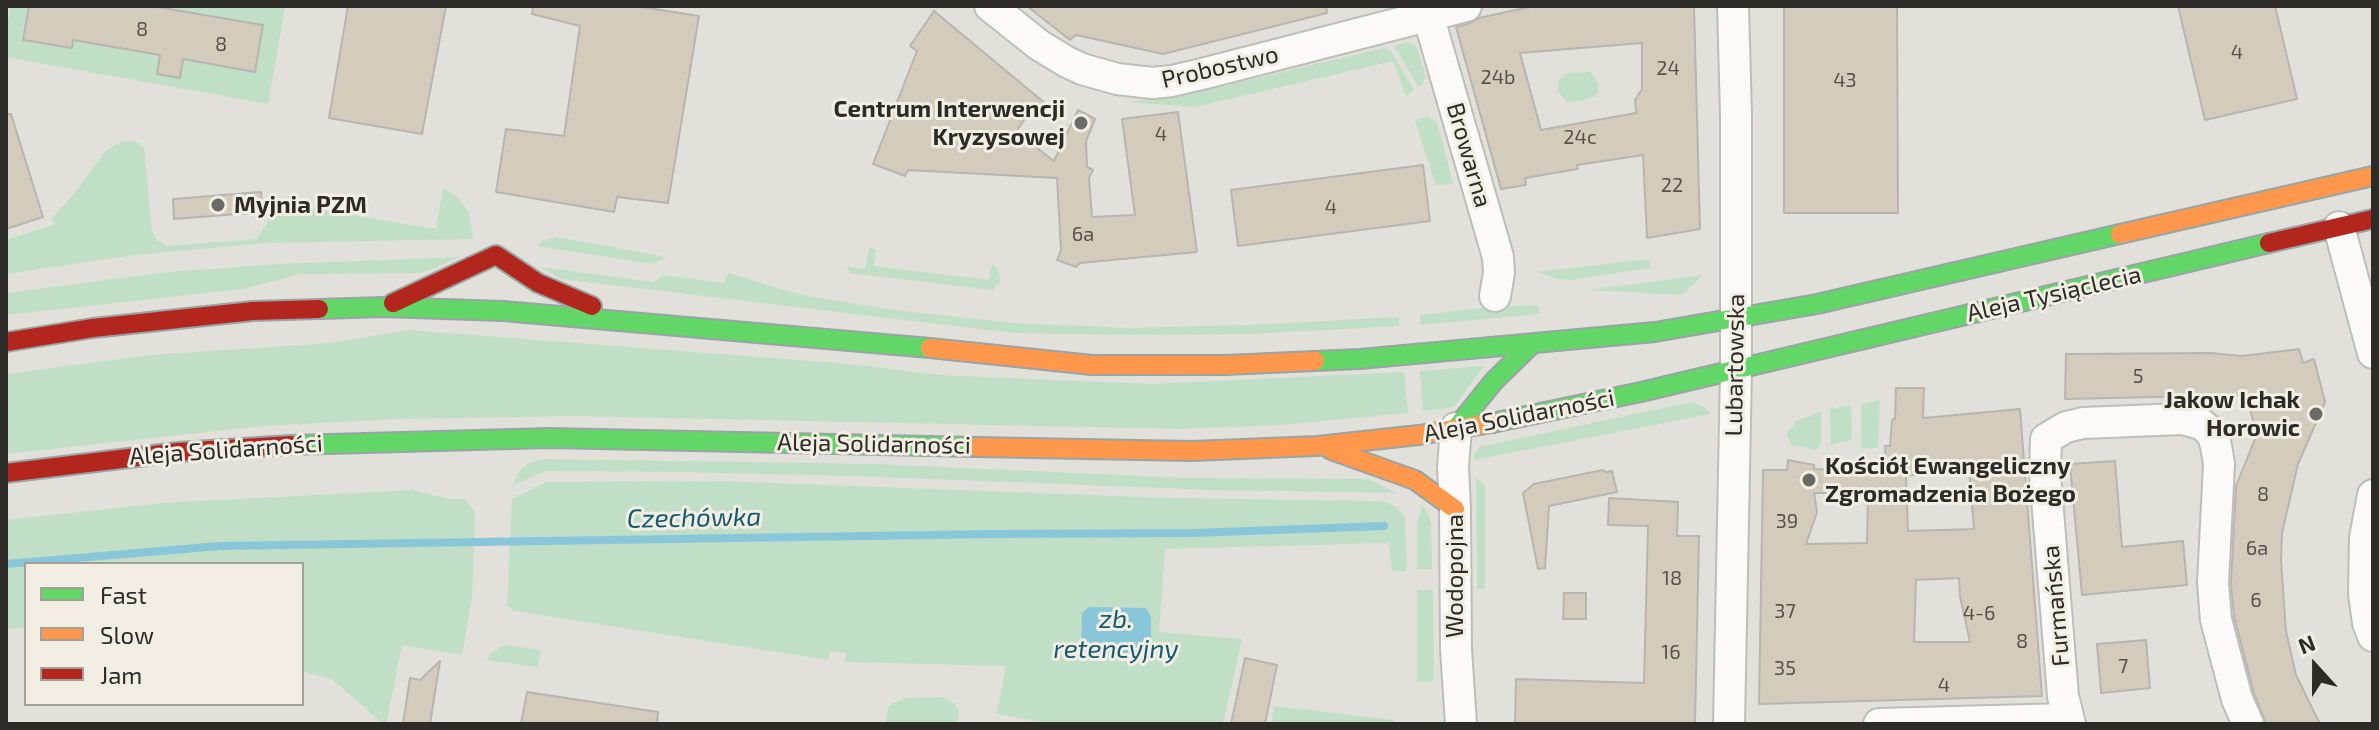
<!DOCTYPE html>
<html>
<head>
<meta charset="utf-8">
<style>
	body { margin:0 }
	#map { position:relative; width:2379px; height:730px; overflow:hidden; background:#e2e0da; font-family:"Exo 2",sans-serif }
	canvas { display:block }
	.frame { position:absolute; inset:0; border:8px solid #2d2b27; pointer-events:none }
	.legend { position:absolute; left:24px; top:562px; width:280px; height:144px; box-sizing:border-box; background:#f2eee4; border:2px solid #a3a098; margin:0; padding:10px 14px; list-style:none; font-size:24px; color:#2d2b27 }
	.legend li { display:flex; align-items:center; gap:16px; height:40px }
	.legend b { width:40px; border:2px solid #a3a098 }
	.north { position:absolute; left:2275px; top:626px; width:80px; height:80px; -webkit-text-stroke:6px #f2eee4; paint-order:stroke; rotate:339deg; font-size:22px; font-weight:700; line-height:32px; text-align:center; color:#2d2b27 }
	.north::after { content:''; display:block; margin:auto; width:28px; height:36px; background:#2d2b27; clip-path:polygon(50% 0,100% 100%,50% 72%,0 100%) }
</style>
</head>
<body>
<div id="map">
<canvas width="2379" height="730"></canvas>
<div class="frame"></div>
<ul class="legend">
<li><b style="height:10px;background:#63d668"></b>Fast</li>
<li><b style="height:10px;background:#ff974d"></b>Slow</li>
<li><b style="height:10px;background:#b3261e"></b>Jam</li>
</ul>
<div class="north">N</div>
</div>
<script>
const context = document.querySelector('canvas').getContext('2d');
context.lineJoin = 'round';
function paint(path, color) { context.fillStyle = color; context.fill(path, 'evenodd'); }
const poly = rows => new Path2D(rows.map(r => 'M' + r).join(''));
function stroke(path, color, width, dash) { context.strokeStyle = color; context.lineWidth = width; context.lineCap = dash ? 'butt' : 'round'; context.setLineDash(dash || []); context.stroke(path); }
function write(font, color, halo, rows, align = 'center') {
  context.font = font + ' "Exo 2",sans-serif'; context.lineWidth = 6; context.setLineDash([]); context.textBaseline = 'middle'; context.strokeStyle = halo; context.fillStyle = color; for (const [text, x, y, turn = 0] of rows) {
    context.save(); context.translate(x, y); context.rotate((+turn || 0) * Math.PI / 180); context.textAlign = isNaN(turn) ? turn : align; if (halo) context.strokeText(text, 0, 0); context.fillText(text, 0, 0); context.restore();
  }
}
paint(poly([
	[10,6,285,6,268,104,6,57,6,35],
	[1406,42,1416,46,1424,69,1425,78,1422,85,1418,86,1396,49,1395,46],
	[1383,48,1390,51,1394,56,1414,90,1406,96,1393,61,1195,107,1126,102,1178,97],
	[1586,72,1591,72,1598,83,1599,92,1596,96,1580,101,1567,102,1558,92,1558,80,1567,73],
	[1427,116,1437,122,1453,183,1436,185,1415,121],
	[124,141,135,141,144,148,152,231,157,240,167,246,256,239,268,222,268,201,436,229,443,188,456,196,469,212,473,239,266,243,135,255,6,274,6,240,55,224,52,218,74,194,104,153,114,145],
	[557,237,667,257,652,264,537,246,542,241],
	[869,248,876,249,874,266,989,280,992,264,999,270,1000,282,993,290,850,273,846,266,865,269],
	[461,257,421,273,302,274,243,289,6,315,6,293,168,272,280,264],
	[1649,259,1650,268,1570,280,1557,279,1538,272],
	[540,267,654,282,663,275,724,283,728,273,802,295,895,310,1013,323,1129,328,1248,325,1399,317,1399,326,1249,334,1130,335,1014,333,561,279],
	[1703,275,1682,295,1587,290],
	[1538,305,1539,314,1421,325,1420,315,1491,307],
	[408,330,851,364,939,375,1150,384,1404,372,1408,413,1281,425,1180,429,572,416,401,419,263,426,6,454,6,374,150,355,332,343],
	[1484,366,1454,407,1423,411,1420,371],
	[1880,399,1878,448,1862,448,1861,405],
	[1692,402,1704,407,1711,414,1474,460,1473,456,1479,447],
	[1851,405,1852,440,1831,445,1830,409],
	[1821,412,1821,443,1817,450,1791,445,1786,434,1797,421],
	[547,459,875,464,1188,478,1369,479,1397,493,1214,490,852,476,683,472,545,471,512,486,522,468,531,462],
	[1476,477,1485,486,1485,589,1477,589],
	[723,481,1170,498,1383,501,1397,507,1405,518,1407,571,1392,571,1389,543,1165,549,1159,632,1242,639,1223,724,1051,724,997,714,1006,666,845,662,846,653,830,651,828,660,514,611,507,606,512,499,546,482],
	[412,490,449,499,465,499,475,513,472,596,462,655,402,645,386,724,383,724,333,680,302,671,302,564,26,564,26,628,6,629,6,520,163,503],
	[1422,505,1428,513,1431,523,1432,569,1417,569,1417,524],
	[1417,590,1433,590,1434,681,1417,682],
	[505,645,541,650,538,667,487,660,491,653],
	[942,697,955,704,959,711,957,724,885,724,889,706,897,701,908,698],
	[1274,706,1394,720,1395,724,1271,724]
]), '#c0dfc6');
paint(poly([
	[1089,607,1146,608,1151,617,1151,653,1148,658,1143,660,1101,660,1085,651,1081,646,1082,613]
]), '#8ac6d9');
stroke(poly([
	[6,564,220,546,995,534,1193,533,1384,526]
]), '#8ac6d9', 8);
const building = poly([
	[29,6,151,6,263,25,255,72,183,59,180,78,157,74,160,55,73,40,72,48,23,40,29,6],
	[348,6,446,6,422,134,329,118,348,6],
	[533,6,636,6,699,16,668,203,617,197,614,212,496,192,506,129,564,136,580,26,532,14,533,6],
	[1027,6,1326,6,1327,13,1163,54,1076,35,1070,40,1027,6],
	[1534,6,1694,6,1700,229,1647,238,1643,155,1577,165,1578,169,1525,178,1526,185,1501,189,1456,27,1470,23,1479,18,1534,6],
	[1642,43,1642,89,1635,100,1636,113,1541,130,1520,53,1642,43],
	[1784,6,1897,6,1898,213,1784,213,1784,6],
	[2178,6,2275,6,2297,99,2205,120,2178,6],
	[934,11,1046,104,1030,111,1016,132,1054,161,1078,110,1095,119,1086,141,1087,167,1093,170,1089,178,1092,217,1135,215,1122,119,1178,112,1197,252,1080,263,1076,267,1057,260,1061,250,1057,178,908,170,905,176,873,164,917,51,910,46,934,11],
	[6,114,11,114,43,217,6,229,6,114],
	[1423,165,1430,221,1238,246,1231,190,1423,165],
	[261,192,263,212,174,219,173,199,261,192],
	[2299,349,2303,363,2314,359,2325,402,2298,464,2282,533,2281,561,2286,631,2296,675,2320,724,2266,724,2254,693,2234,617,2231,583,2236,486,2257,434,2246,395,2065,399,2066,354,2211,353,2242,356,2299,349],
	[1896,388,1924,388,1923,418,2020,409,2042,696,1759,704,1763,470,1787,470,1788,460,1814,465,1814,469,1857,470,1857,467,1877,468,1877,466,1886,466,1885,446,1890,446,1892,420,1895,419,1896,388],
	[1969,468,1974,529,1908,531,1906,476,1969,468],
	[1814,493,1868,493,1867,543,1806,544,1817,512,1814,493],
	[1959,578,1960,596,1970,642,1914,642,1916,580,1959,578],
	[2115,461,2122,547,2183,541,2187,585,2082,595,2070,464,2115,461],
	[1603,470,1606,472,1612,471,1617,492,1549,506,1545,568,1538,569,1523,493,1534,484,1603,470],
	[1609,498,1678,502,1677,536,1699,536,1695,724,1515,724,1516,679,1644,683,1648,526,1608,525,1609,498],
	[1564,593,1586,593,1586,619,1563,619,1564,593],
	[2146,640,2150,688,2101,693,2097,644,2146,640],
	[1245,658,1277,665,1265,724,1231,724,1245,658],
	[440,661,430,724,403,724,410,678,420,680,440,661],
	[527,692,658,712,657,724,521,724,527,692]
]);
paint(building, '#d3ccbc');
stroke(building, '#b7b5b0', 2);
const street = poly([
	[990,6,1039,45,1067,62,1082,69,1117,79,1152,83,1172,81,1202,74,1466,6],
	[1428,15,1498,257,1499,273,1495,296],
	[2339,227,2373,353],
	[1456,428,1453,467,1455,509,1456,649,1461,724],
	[2373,495,2365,538,2364,594,2368,623,2373,636],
	[1729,724,1736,370,1736,115,1733,6],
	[1879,724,2067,719],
	[2070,724,2063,696,2045,474,2046,439,2066,427,2083,423,2183,419,2201,424,2212,433,2216,446,2219,464,2213,583,2216,620,2237,699,2248,724]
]);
const fast = poly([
	[319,309,383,307,503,311,930,348],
	[1315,361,1360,359,1655,332,1817,304,2120,234],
	[1492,423,1641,392,2269,243],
	[1456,428,1494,381,1531,345],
	[291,445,550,438,976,447]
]);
const slow = poly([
	[2120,234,2373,176],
	[930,348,1092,365,1225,365,1315,361],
	[976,447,1192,451,1317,446,1419,435,1492,423],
	[1331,450,1415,480,1455,509]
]);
const jam = poly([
	[2269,243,2373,219],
	[393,303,496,255,538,283,592,306],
	[6,342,93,328,253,311,319,309],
	[6,473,178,452,291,445]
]);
stroke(street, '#bfbdb8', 34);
stroke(fast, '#99a4a5', 22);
stroke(slow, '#99a4a5', 22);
stroke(jam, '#99a4a5', 22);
stroke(street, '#fbfaf9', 30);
stroke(fast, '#63d668', 18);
stroke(slow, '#ff974d', 18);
stroke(jam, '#b3261e', 18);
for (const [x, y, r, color] of [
	[1081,123,8,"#6c6a66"],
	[218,205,8,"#6c6a66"],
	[2316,414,8,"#6c6a66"],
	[1809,480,8,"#6c6a66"]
]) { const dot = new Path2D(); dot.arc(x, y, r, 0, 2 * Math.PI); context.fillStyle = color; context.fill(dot); stroke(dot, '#f2eee4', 3); }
write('20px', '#56534c', null, [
	["8",142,29],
	["8",221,44],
	["4",2237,52],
	["24",1668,68],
	["24b",1498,77],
	["43",1845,80],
	["4",1161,134],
	["24c",1580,137],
	["22",1672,185],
	["4",1331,207],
	["6a",1083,234],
	["5",2138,376],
	["8",2263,494],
	["39",1787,521],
	["6a",2257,548],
	["18",1672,578],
	["6",2256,600],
	["37",1785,611],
	["4-6",1979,613],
	["8",2022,641],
	["16",1671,652],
	["7",2123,666],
	["35",1785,668],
	["4",1944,685]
]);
write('24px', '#2d2b27', '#f2eee4', [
	["Probostwo",1220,67,-13],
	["Browarna",1469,155,74],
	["Aleja Tysiąclecia",2054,294,-13],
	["Lubartowska",1735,365,-89],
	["Aleja Solidarności",1519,416,-11],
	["Aleja Solidarności",874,444,1],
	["Aleja Solidarności",226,450,-4],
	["Wodopojna",1455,576,-90],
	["Furmańska",2056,606,-95]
]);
write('bold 24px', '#2d2b27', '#f2eee4', [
	["Centrum Interwencji",1065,109],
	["Kryzysowej",1065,137],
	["Myjnia PZM",234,205,"left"],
	["Jakow Ichak",2300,400],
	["Horowic",2300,428],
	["Kościół Ewangeliczny",1825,466,"left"],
	["Zgromadzenia Bożego",1825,494,"left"]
], 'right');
write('italic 26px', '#155b70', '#f2eee4', [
	["Czechówka",694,518,-1],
	["zb.",1116,619],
	["retencyjny",1116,649]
]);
</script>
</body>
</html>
